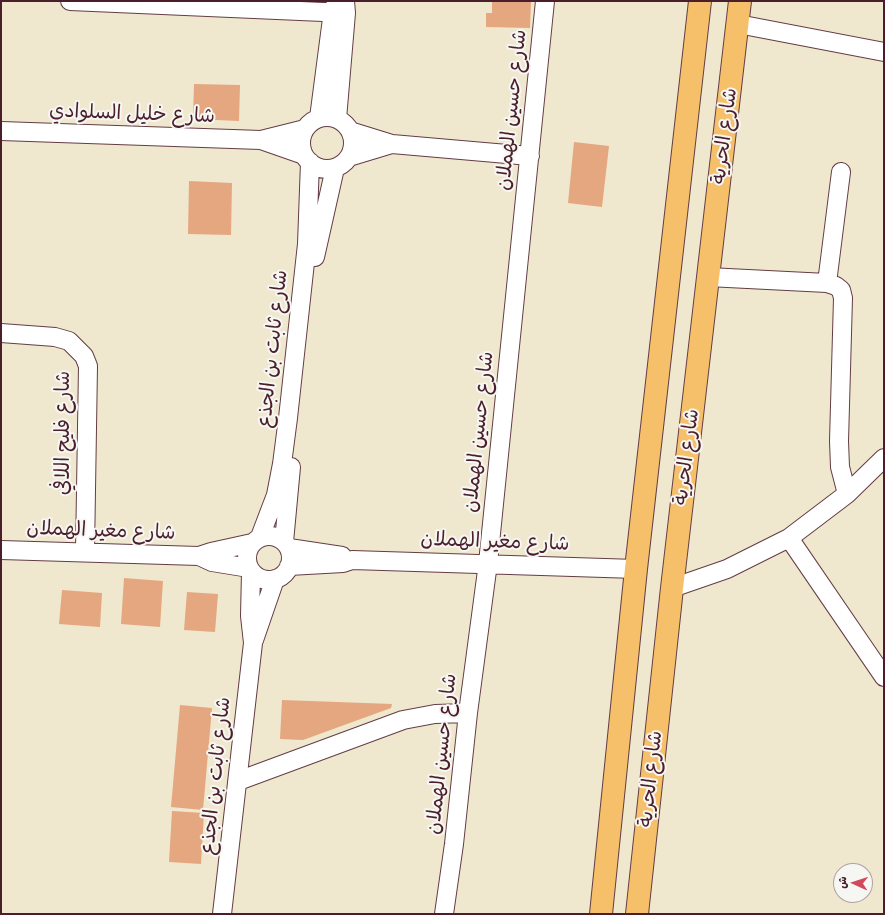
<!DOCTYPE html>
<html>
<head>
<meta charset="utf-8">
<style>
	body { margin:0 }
	#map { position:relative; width:885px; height:915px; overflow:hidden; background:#f0e7cf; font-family:Caveat,"Playpen Sans Arabic",sans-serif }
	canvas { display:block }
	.frame { position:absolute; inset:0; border:2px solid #4a1f2b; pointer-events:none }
	.north { position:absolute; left:833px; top:863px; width:40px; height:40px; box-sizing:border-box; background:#f6f6f2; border:1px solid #b1a0a2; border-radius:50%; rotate:273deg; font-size:11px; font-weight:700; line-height:16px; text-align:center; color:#4a1f2b }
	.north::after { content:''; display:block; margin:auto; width:14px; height:18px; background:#d1495b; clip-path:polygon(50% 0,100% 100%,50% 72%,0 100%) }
</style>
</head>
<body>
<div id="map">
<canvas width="885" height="915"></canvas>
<div class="frame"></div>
<div class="north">ش</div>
</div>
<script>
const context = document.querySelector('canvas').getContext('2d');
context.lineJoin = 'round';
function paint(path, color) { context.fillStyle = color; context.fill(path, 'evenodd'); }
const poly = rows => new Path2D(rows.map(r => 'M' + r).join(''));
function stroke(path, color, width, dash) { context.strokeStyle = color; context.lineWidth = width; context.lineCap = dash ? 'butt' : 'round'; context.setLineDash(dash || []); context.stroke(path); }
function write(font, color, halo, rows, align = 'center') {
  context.font = font + ' Caveat,"Playpen Sans Arabic",sans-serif'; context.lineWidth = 4; context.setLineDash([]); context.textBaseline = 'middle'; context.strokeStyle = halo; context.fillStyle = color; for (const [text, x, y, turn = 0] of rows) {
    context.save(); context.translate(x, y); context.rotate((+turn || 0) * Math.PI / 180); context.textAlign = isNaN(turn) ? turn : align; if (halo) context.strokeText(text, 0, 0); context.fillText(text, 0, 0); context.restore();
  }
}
paint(poly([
	[492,1,531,1,530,28,486,27,486,13,492,13],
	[194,84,240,85,239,121,193,119],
	[574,142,609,146,602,207,568,203],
	[189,181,232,183,231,235,188,234],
	[124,578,163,581,160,627,121,624],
	[62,590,102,593,100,627,59,624],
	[187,592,218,594,215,632,184,630],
	[282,700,392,704,391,708,303,740,280,739],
	[180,705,212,708,203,810,171,807],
	[172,811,204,813,201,864,169,862]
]), '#e4a77f');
const minor = poly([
	[70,1,346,13],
	[738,24,884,52],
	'301 143a26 26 0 1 1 52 0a26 26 0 1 1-52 0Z',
	[319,118,333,11,337,1],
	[337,119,346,13,345,1],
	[1,131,261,140,305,129],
	[350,131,392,144,530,156],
	[261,140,304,155],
	[349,157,392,144],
	[315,257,335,168],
	[708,277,827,283,841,172],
	[827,283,836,286,841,290,843,298,839,441,840,467,847,494],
	[1,333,55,337,69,341,84,356,88,366,85,552],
	'247 558a22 22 0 1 1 44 0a22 22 0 1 1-44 0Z',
	[260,537,276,495,282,464,288,418,307,244,310,162],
	[789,538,884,677],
	[284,542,291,467],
	[289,548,342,556],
	[1,550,199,556,212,562,249,568],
	[199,556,211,552,252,543],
	[289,566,343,563,352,560,636,569],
	[672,588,727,569,789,538,847,494,884,458],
	[254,640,275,579],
	[238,781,403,720,435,714,468,713],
	[222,914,253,643,250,616,251,572],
	[444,914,454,844,468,713,488,563,545,1]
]);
const highway = poly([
	[601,914,636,569,700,1],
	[637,914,672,588,740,1]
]);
stroke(minor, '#633d44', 20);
stroke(highway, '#633d44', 24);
stroke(minor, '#fff', 18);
stroke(highway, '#f6c06b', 22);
write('20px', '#4a1f2b', '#f6f6f2', [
	["شارع حسين الهملان",512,110,-84],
	["شارع خليل السلوادي",132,114,2],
	["شارع الحرية",725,136,-83],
	["شارع ثابت بن الجذع",273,349,-84],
	["شارع حسين الهملان",479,432,-84],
	["شارع فليح اللافي",64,433,-90],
	["شارع الحرية",687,457,-83],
	["شارع مغير الهملان",101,531,2],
	["شارع مغير الهملان",495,542,2],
	["شارع حسين الهملان",442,754,-84],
	["شارع ثابت بن الجذع",216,776,-84],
	["شارع الحرية",651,779,-84]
]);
</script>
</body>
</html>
